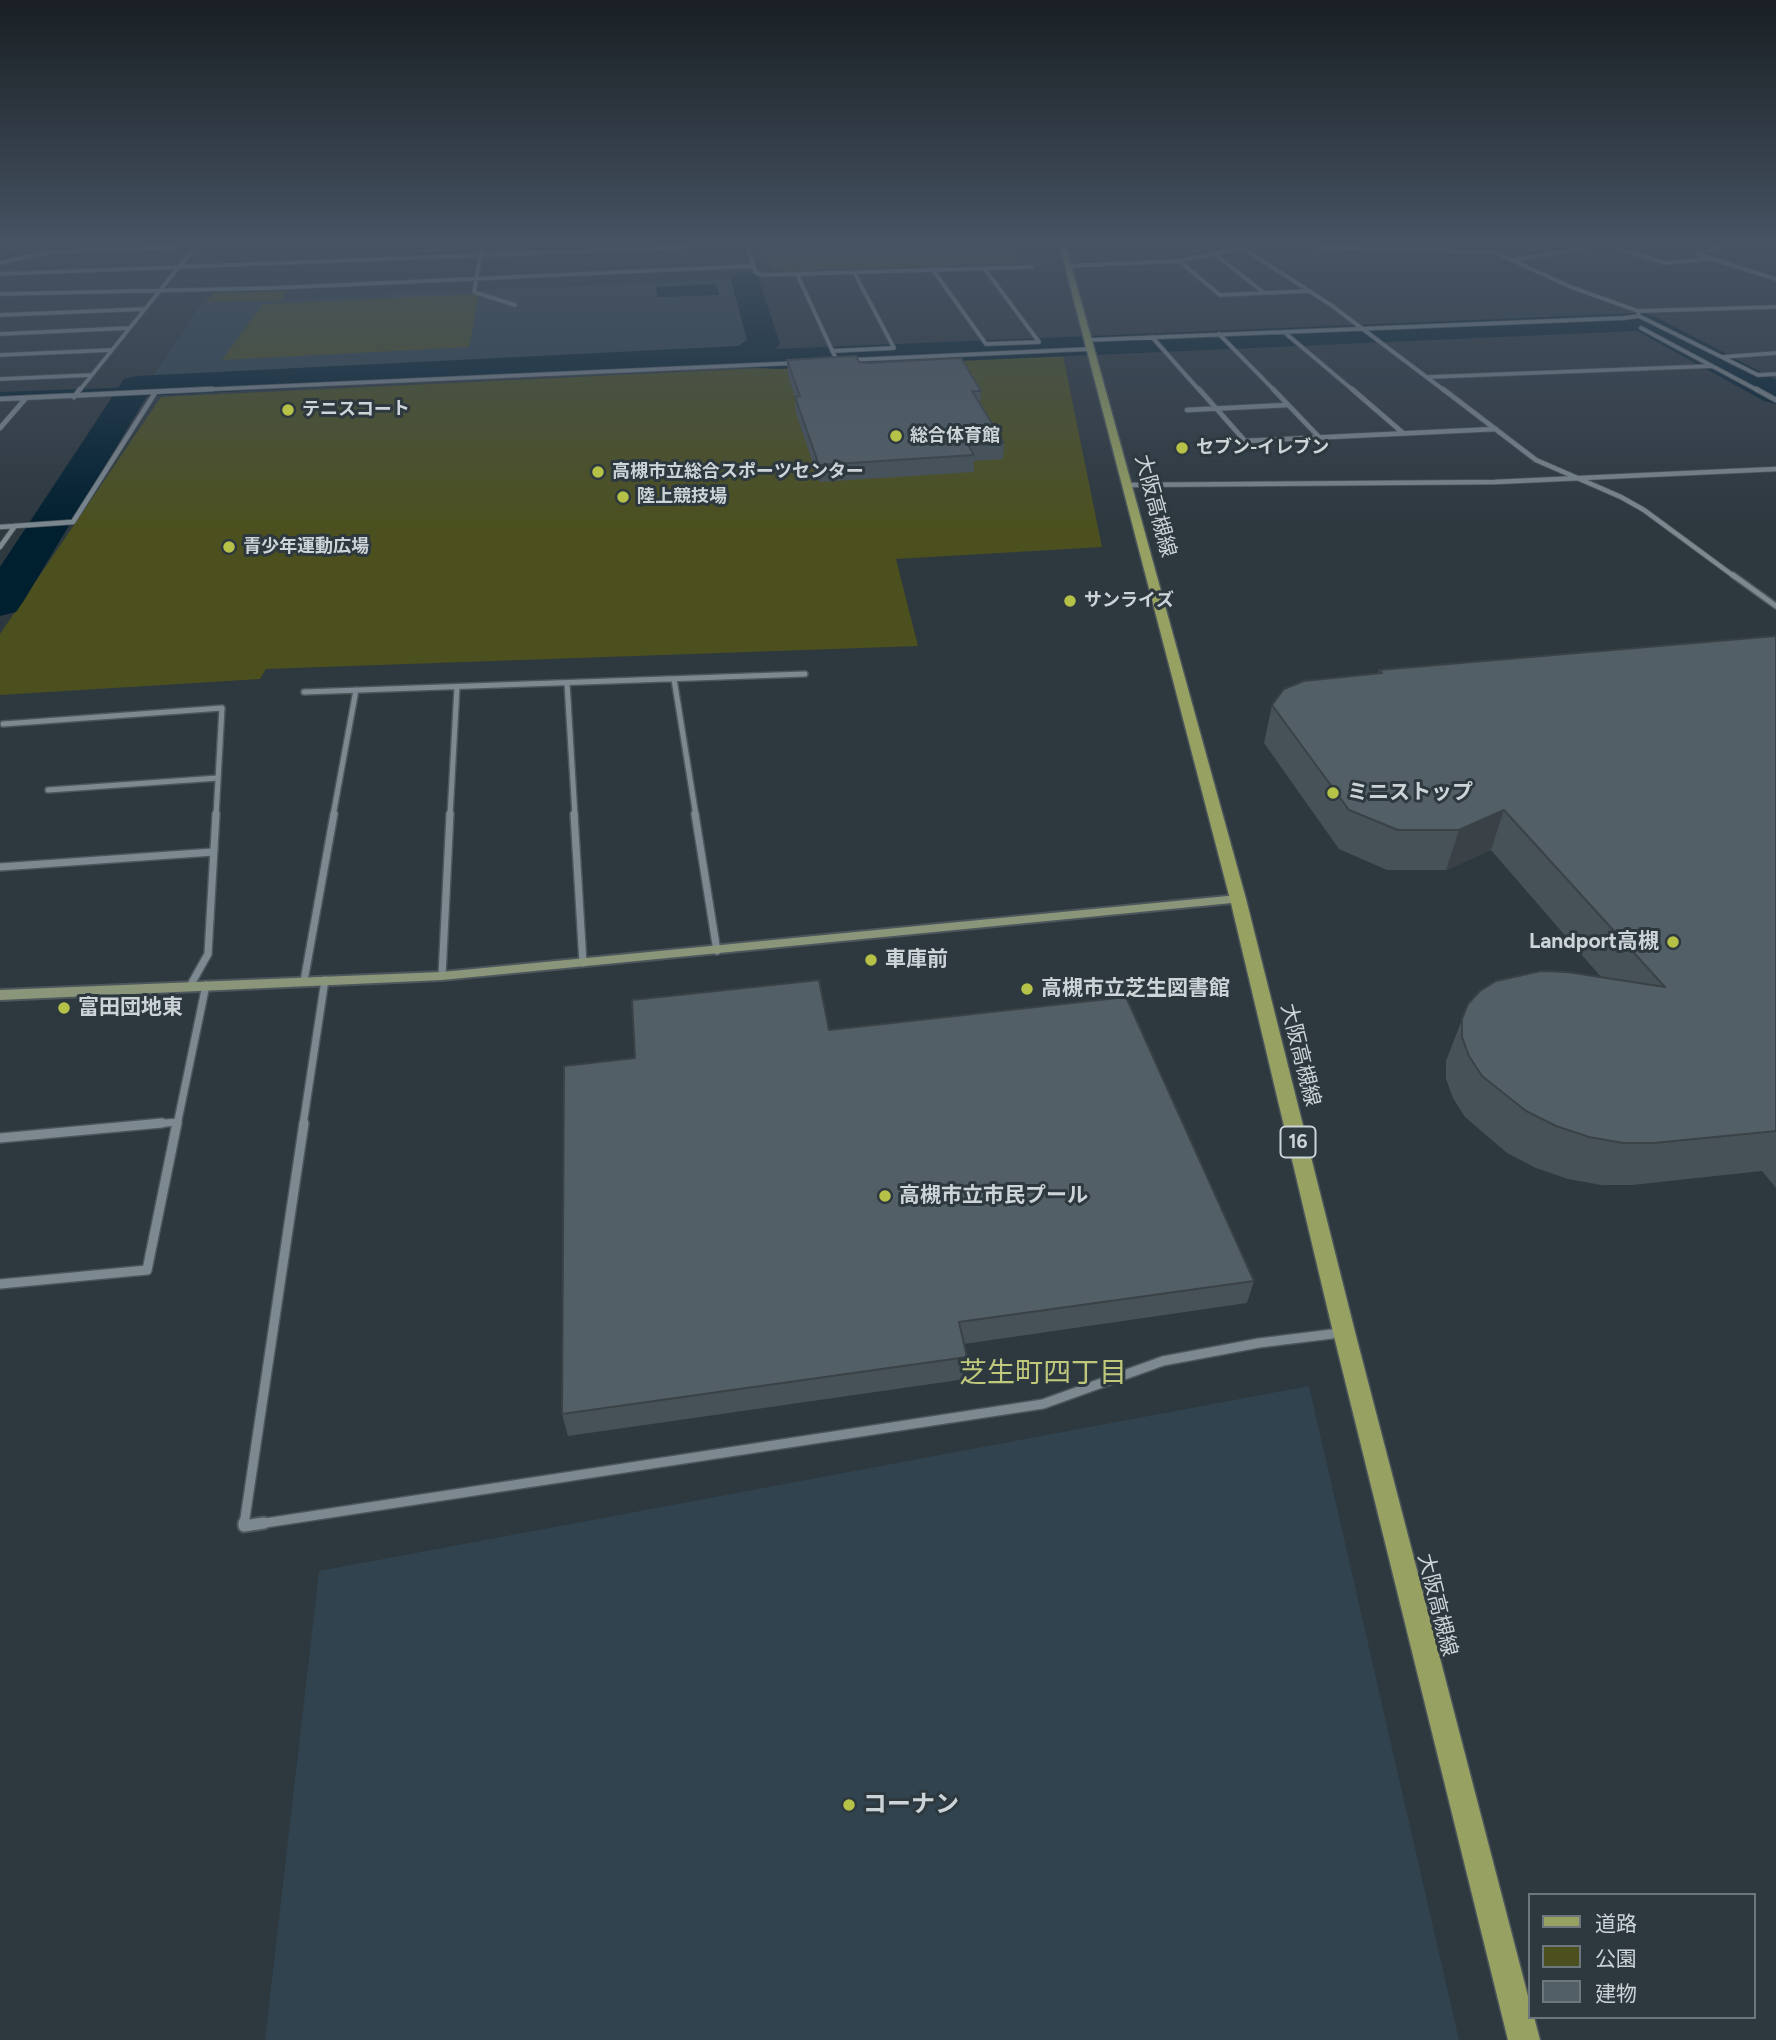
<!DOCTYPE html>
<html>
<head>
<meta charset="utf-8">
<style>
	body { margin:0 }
	#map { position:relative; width:1776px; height:2040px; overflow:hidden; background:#2d383f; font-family:Figtree,"Noto Sans JP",sans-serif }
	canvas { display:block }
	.legend { position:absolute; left:1528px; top:1893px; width:228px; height:126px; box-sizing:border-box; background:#2d383f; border:2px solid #6d767c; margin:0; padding:9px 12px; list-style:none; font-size:21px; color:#cdd4d8 }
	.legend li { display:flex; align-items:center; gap:14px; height:35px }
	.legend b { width:35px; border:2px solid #6d767c }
</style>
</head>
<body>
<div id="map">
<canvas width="1776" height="2040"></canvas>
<ul class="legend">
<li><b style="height:9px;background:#96a162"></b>道路</li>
<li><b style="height:19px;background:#4c501e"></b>公園</li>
<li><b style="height:19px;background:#535f66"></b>建物</li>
</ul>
</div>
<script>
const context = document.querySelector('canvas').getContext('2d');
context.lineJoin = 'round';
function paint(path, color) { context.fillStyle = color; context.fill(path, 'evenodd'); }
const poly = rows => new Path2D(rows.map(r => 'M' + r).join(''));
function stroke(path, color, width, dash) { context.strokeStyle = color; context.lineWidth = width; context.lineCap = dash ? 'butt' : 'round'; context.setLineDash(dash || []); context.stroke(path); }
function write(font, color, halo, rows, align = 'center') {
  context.font = font + ' Figtree,"Noto Sans JP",sans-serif'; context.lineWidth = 6; context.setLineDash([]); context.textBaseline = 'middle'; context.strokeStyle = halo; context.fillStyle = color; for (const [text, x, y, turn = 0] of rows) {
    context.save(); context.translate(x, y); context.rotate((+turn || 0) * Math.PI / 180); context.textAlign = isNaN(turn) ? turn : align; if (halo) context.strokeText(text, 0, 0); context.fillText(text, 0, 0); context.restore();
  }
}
paint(poly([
	[735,279,755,343,747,349,729,353,148,383,203,302],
	[1309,1386,1459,2040,265,2040,319,1571]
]), '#31434e');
paint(poly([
	[764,247,1007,247,1022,263,784,271,773,269],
	[287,291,281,301,206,302,213,293],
	[479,294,469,347,222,360,263,304],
	[1056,354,1063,356,1102,547,896,559,918,646,266,669,260,679,0,695,0,634,161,397]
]), '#4c501e');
paint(poly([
	[716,284,719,295,658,297,656,287]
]), '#001f2f');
paint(poly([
	[42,247,49,247,0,259,0,257,42,247],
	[137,387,135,390,0,396,0,392,137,387]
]), '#001f2f');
paint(poly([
	[745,272,755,274,759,280,780,344,776,349,1643,313,1654,316,1776,380,1776,404,1764,401,1637,331,777,369,721,366,147,396,23,602,16,612,0,616,0,567,124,379,136,376,738,346,747,340,731,280,735,274,745,272]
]), '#001f2f');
const streetFar5 = poly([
	[482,247,474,292,515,305],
	[747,247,756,273,763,275,1032,267],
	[1241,247,1331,305,1445,391],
	[1314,247,1494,252,1571,287,1638,311,1776,307],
	[1615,247,1664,263,1709,259],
	[1718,247,1697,254,1776,279],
	[1215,254,1264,293],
	[1514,260,1589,247],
	[1179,261,1220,295,1309,291],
	[0,263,50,252,179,247],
	[1068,266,1179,261,1243,248],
	[933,270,986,344,1039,342,984,268],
	[0,274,688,247],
	[797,274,837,361],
	[0,294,273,288,753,266],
	[0,315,145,309],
	[1639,316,1758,375,1776,374],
	[1641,328,1759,391],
	[1284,332,1354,391],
	[0,334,129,328],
	[1219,334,1275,391],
	[1152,337,1200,391],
	[1089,340,1624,318,1639,316,1638,311],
	[832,351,894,348,854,272],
	[0,355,111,350],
	[1722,357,1776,353],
	[850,360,1090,349],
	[1429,377,1712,366],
	[0,379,92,375],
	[79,391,195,247],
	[173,391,796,363]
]);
const streetFar4 = poly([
	[1199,389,1245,441,1496,429],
	[1273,389,1319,437],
	[1352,389,1403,433],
	[1443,389,1536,460,1621,497,1644,510,1735,577],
	[1756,389,1776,400],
	[74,397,80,389],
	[0,399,212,389],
	[1187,410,1287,405],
	[0,428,26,398],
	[1126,485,1495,482,1776,469],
	[0,527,73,522,155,393],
	[0,547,15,526]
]);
const streetFar3 = poly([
	[1733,575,1776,606],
	[674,679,696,816],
	[567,683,575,816],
	[304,692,805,674],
	[3,724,222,708,216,816],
	[48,790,218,778],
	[333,816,356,690],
	[450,816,457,687]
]);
const streetFar2 = poly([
	[574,814,583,963],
	[695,814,717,951],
	[0,867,213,852],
	[442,976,450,814],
	[304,981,334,814],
	[190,986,208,954,216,814],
	[142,1125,178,1122],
	[177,1125,206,985],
	[303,1125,325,980]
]);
const streetFar1 = poly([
	[0,1138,162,1123],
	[0,1284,147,1270,177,1123],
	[244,1525,304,1123],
	[252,1525,1043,1404,1163,1361,1259,1343,1340,1333]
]);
const street = poly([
	[244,1523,244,1526,264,1523]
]);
const secondary = poly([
	[1238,895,1244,899,1242,902,442,980,0,1000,0,990,442,972,1238,895]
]);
const primary = poly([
	[1060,247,1066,247,1246,899,1355,1332,1529,2000,1529,2017,1534,2017,1540,2040,1508,2040,1333,1332,1230,899,1060,247]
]);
stroke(streetFar5, '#4c565b', 5);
stroke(streetFar4, '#4c565b', 6);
stroke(streetFar3, '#4c565b', 8);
stroke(streetFar2, '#4c565b', 10);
stroke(streetFar1, '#4c565b', 12);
stroke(street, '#4c565b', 15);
stroke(secondary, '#4c565b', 4);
stroke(primary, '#4c565b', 3);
stroke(streetFar5, '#7d8991', 3.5);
stroke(streetFar4, '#7d8991', 4.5);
stroke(streetFar3, '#7d8991', 5);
stroke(streetFar2, '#7d8991', 7);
stroke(streetFar1, '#7d8991', 9);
stroke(street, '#7d8991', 11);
paint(secondary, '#8a957a');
paint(primary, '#96a162');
paint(poly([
	[787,360,859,362,981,391,980,405,1004,443,1003,459,974,461,974,472,819,482,796,413,795,397,788,375],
	[1776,636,1776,1188,1762,1171,1632,1185,1601,1185,1568,1179,1536,1168,1507,1153,1465,1117,1453,1098,1446,1079,1446,1061,1468,1004,1601,977,1491,850,1446,870,1387,870,1339,849,1264,743,1272,705,1378,674,1379,670],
	[829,1030,1254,1281,1247,1303,964,1344,967,1357,966,1379,568,1436,562,1414,635,1058]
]), '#475258');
paint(poly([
	[1504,810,1491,850,1446,870,1459,830]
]), '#3a4247');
const building = poly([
	[856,356,859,362,868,363,961,358,981,391,972,391,1004,443,968,445,974,455,819,465,795,397,800,396,787,360,856,356],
	[1776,636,1776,1131,1654,1143,1623,1143,1589,1137,1556,1126,1526,1111,1482,1076,1469,1056,1462,1037,1462,1019,1468,1004,1480,991,1496,981,1541,971,1567,972,1665,987,1504,810,1459,830,1398,830,1349,810,1272,705,1284,689,1304,681,1382,673,1379,670,1776,636],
	[819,980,829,1030,1126,997,1254,1281,959,1322,967,1357,562,1414,564,1066,635,1058,632,1000,819,980]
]);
paint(building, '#535f66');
stroke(building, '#3a4247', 2);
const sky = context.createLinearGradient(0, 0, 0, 532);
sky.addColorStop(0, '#191f23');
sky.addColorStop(0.46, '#465363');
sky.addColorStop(1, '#46536300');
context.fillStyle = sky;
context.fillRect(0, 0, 1776, 532);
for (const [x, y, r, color] of [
	[288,410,7,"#b6c148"],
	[896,436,7,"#b6c148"],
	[1182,448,7,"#b6c148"],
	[598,472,7,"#b6c148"],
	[623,497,7,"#b6c148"],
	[229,547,7,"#b6c148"],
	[1070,601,7,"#b6c148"],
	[1333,793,7,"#b6c148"],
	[1673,942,7,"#b6c148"],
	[871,960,7,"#b6c148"],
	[1027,989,7,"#b6c148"],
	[64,1008,7,"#b6c148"],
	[885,1196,7,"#b6c148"],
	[849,1805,7,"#b6c148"]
]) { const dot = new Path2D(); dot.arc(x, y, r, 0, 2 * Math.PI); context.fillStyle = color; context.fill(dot); stroke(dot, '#2d383f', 2.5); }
write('bold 18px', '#cdd4d8', '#2d383f', [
	["テニスコート",302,410],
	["総合体育館",910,436],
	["セブン-イレブン",1196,448],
	["高槻市立総合スポーツセンター",612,472],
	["陸上競技場",637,497],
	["青少年運動広場",243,547],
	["サンライズ",1084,601]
], 'left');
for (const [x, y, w] of [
	[1298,1142,35]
]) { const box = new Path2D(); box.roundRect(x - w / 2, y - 15.5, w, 31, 5); context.fillStyle = '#2d383f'; context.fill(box); stroke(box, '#cdd4d8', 2); }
write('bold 19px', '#cdd4d8', null, [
	["16",1298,1142]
]);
write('21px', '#cdd4d8', '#2d383f', [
	["大阪高槻線",1155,506,75],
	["大阪高槻線",1300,1055,76],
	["大阪高槻線",1437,1605,76]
]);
write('bold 21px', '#cdd4d8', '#2d383f', [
	["ミニストップ",1347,793],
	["Landport高槻",1659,942,"right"],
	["車庫前",885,960],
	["高槻市立芝生図書館",1041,989],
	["富田団地東",78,1008],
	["高槻市立市民プール",899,1196]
], 'left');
write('bold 24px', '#cdd4d8', '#2d383f', [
	["コーナン",863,1805]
], 'left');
write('28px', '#bfc87b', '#2d383f', [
	["芝生町四丁目",1043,1374]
]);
</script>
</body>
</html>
